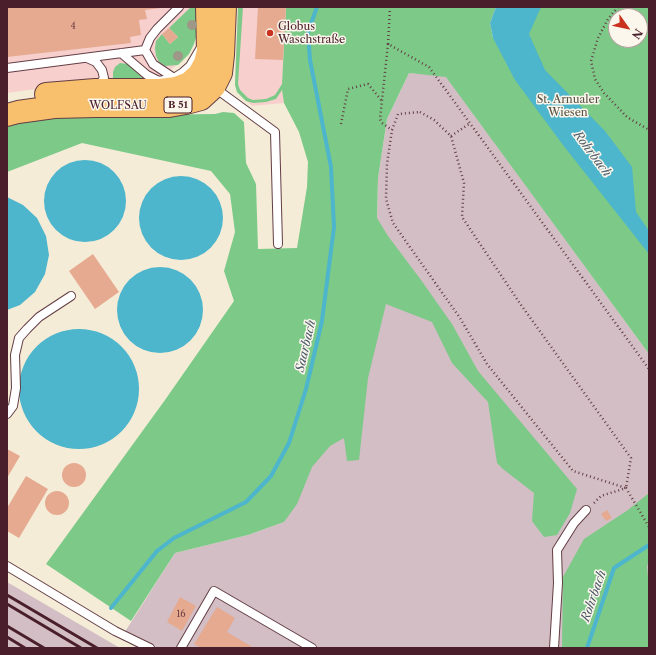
<!DOCTYPE html>
<html>
<head>
<meta charset="utf-8">
<style>
	body { margin:0 }
	#map { position:relative; width:656px; height:655px; overflow:hidden; background:#f4ecd7; font-family:"Libre Caslon Text",serif }
	canvas { display:block }
	.frame { position:absolute; inset:0; border:8px solid #4a1f2b; pointer-events:none }
	.north { position:absolute; left:608px; top:8px; width:40px; height:40px; box-sizing:border-box; background:#fbf7ec; border:1px solid #b4a19f; border-radius:50%; rotate:123deg; font-size:11px; font-weight:700; line-height:16px; text-align:center; color:#4a1f2b }
	.north::after { content:''; display:block; margin:auto; width:14px; height:18px; background:#c8321e; clip-path:polygon(50% 0,100% 100%,50% 72%,0 100%) }
</style>
</head>
<body>
<div id="map">
<canvas width="656" height="655"></canvas>
<div class="frame"></div>
<div class="north">N</div>
</div>
<script>
const context = document.querySelector('canvas').getContext('2d');
context.lineJoin = 'round';
function paint(path, color) { context.fillStyle = color; context.fill(path, 'evenodd'); }
const poly = rows => new Path2D(rows.map(r => 'M' + r).join(''));
function stroke(path, color, width, dash) { context.strokeStyle = color; context.lineWidth = width; context.lineCap = dash ? 'butt' : 'round'; context.setLineDash(dash || []); context.stroke(path); }
function write(font, color, halo, rows, align = 'center') {
  context.font = font + ' "Libre Caslon Text",serif'; context.lineWidth = 3; context.setLineDash([]); context.textBaseline = 'middle'; context.strokeStyle = halo; context.fillStyle = color; for (const [text, x, y, turn = 0] of rows) {
    context.save(); context.translate(x, y); context.rotate((+turn || 0) * Math.PI / 180); context.textAlign = isNaN(turn) ? turn : align; if (halo) context.strokeText(text, 0, 0); context.fillText(text, 0, 0); context.restore();
  }
}
paint(poly([
	[7,7,195,7,183,61,147,86,65,85,7,93],
	[238,7,286,7,282,90,284,103,252,106,237,92,235,85]
]), '#f7d0ce');
paint(poly([
	[409,73,446,76,649,354,649,576,584,648,137,648,121,638,175,553,248,535,284,522,377,218,378,178,387,119],
	[7,582,120,648,7,648]
]), '#d2bec4');
paint(poly([
	[191,7,201,7,199,27,194,44,189,54,178,65,165,66,159,62,156,56,155,48,156,41,162,34,170,44,178,37,169,28],
	[238,7,243,7,238,84,240,90,248,98,253,100,266,99,275,95,282,84,286,7,496,7,490,23,493,38,541,7,649,7,649,354,446,77,409,73,387,119,378,178,377,218,388,236,421,280,452,324,478,371,577,489,570,513,557,535,544,537,532,521,534,493,503,469,497,463,488,402,452,363,432,322,386,304,368,378,359,460,347,461,344,438,330,446,312,467,297,504,284,522,248,535,175,553,131,621,46,564,165,400,234,301,224,271,235,232,230,194,211,171,82,143,7,172,7,125,55,116,215,114,223,112,234,113,244,122,246,163,256,184,258,249,297,248,307,187,308,162,299,132,284,103,282,90,276,99,266,102,253,103,246,101,237,92,235,85],
	[616,16,640,16,640,40,616,40],
	[120,63,128,64,145,80,113,86,113,72,115,67],
	[649,493,649,561,647,566,649,590,649,648,562,648,563,577,584,539,628,510]
]), '#7cc988');
paint(poly([
	[496,7,541,7,529,34,545,70,605,131,632,167,636,212,649,231,649,254,563,145,515,80,493,38,490,23],
	'44 201a41 41 0 1 1 82 0a41 41 0 1 1-82 0Z',
	'139 218a42 42 0 1 1 84 0a42 42 0 1 1-84 0Z',
	[7,197,23,205,37,218,46,236,49,255,45,274,35,292,20,305,7,310],
	'117 310a43 43 0 1 1 86 0a43 43 0 1 1-86 0Z',
	'19 389a60 60 0 1 1 120 0a60 60 0 1 1-120 0Z'
]), '#4db5cc');
stroke(poly([
	[111,608,157,551,174,538,246,502,271,476,289,443,306,389,322,321,334,227,331,167,310,60,308,32,317,7],
	[587,648,614,568,649,545]
]), '#4db5cc', 4);
paint(poly([
	[7,7,161,7,161,8,145,10,147,19,139,20,141,35,130,37,131,43,7,57],
	[258,7,286,7,283,60,255,59],
	[169,28,178,37,170,44,162,34],
	[93,254,119,292,95,309,69,271],
	[7,449,20,456,7,478],
	'62 475a12 12 0 1 1 24 0a12 12 0 1 1-24 0Z',
	[26,476,48,489,19,538,7,531,7,508],
	'45 503a12 12 0 1 1 24 0a12 12 0 1 1-24 0Z',
	[607,510,612,518,606,521,601,514],
	[180,597,196,606,182,631,167,622],
	[217,607,235,618,227,632,254,648,201,648,194,644]
]), '#e6aa91');
const service = poly([
	[121,53,147,75,159,81,174,78,182,73,190,66,200,49],
	[87,58,96,62,102,70,104,78,98,87],
	[7,68,145,50],
	[174,78,153,64,145,50,150,38,157,29,179,7],
	[215,88,275,132,278,244],
	[7,414,13,406,16,388,15,355,19,338,27,329,39,317,71,296],
	[7,566,115,631,150,648],
	[181,648,214,591,312,648],
	[554,648,558,583,557,550,574,523,586,510]
]);
const primary = poly([
	[46,94,95,90,160,90,176,88,189,83,199,74,205,63,208,51,207,7],
	[7,115,18,112,54,107,96,106,169,106,186,103,201,99,214,87,221,73,223,55,225,7]
]);
stroke(service, '#643e45', 10);
stroke(primary, '#643e45', 24);
stroke(poly([
	[390,7,388,44,429,67,649,369],
	[618,7,608,19,598,38,591,61,595,79,604,93,627,117,649,130],
	[388,44,380,119,382,123,392,130],
	[420,112,434,120,451,136,464,183,462,217,521,305,631,458,626,488,573,471,487,364,460,318,393,223,386,199,387,164,392,130,398,114,420,112],
	[341,124,348,89,368,84,382,101],
	[451,136,469,124],
	[594,503,601,496,626,488,649,527]
]), '#643e45', 2.5, [1, 3]);
stroke(service, '#fff', 8);
stroke(primary, '#f8bf6c', 22);
stroke(poly([
	[7,595,97,648],
	[7,604,81,648],
	[7,626,44,648],
	[7,637,25,648]
]), '#4a1f2b', 3);
context.fillStyle = '#9f9788';
for (const [x, y] of [
	[192,25],
	[178,56]
]) { context.beginPath(); context.arc(x, y, 5, 0, 2 * Math.PI); context.fill(); }
for (const [x, y, r, color] of [
	[270,33,4,"#c8321e"]
]) { const dot = new Path2D(); dot.arc(x, y, r, 0, 2 * Math.PI); context.fillStyle = color; context.fill(dot); stroke(dot, '#fbf7ec', 1.5); }
write('9px', '#714244', null, [
	["4",73,26],
	["16",181,614]
]);
for (const [x, y, w] of [
	[178,105,28]
]) { const box = new Path2D(); box.roundRect(x - w / 2, y - 8, w, 16, 3); context.fillStyle = '#fbf7ec'; context.fill(box); stroke(box, '#4a1f2b', 1); }
write('bold 10px', '#4a1f2b', null, [
	["B 51",178,105]
]);
write('11px', '#4a1f2b', '#fbf7ec', [
	["Globus",278,27],
	["Waschstraße",278,40]
], 'left');
write('11px', '#595247', '#fbf7ec', [
	["St. Arnualer",568,100],
	["Wiesen",568,113]
]);
write('11px', '#4a1f2b', '#fbf7ec', [
	["WOLFSAU",118,106]
]);
write('italic 12px', '#4b5b6b', '#fbf7ec', [
	["Rohrbach",592,154,53],
	["Saarbach",306,346,-77],
	["Rohrbach",594,596,-71]
]);
</script>
</body>
</html>
